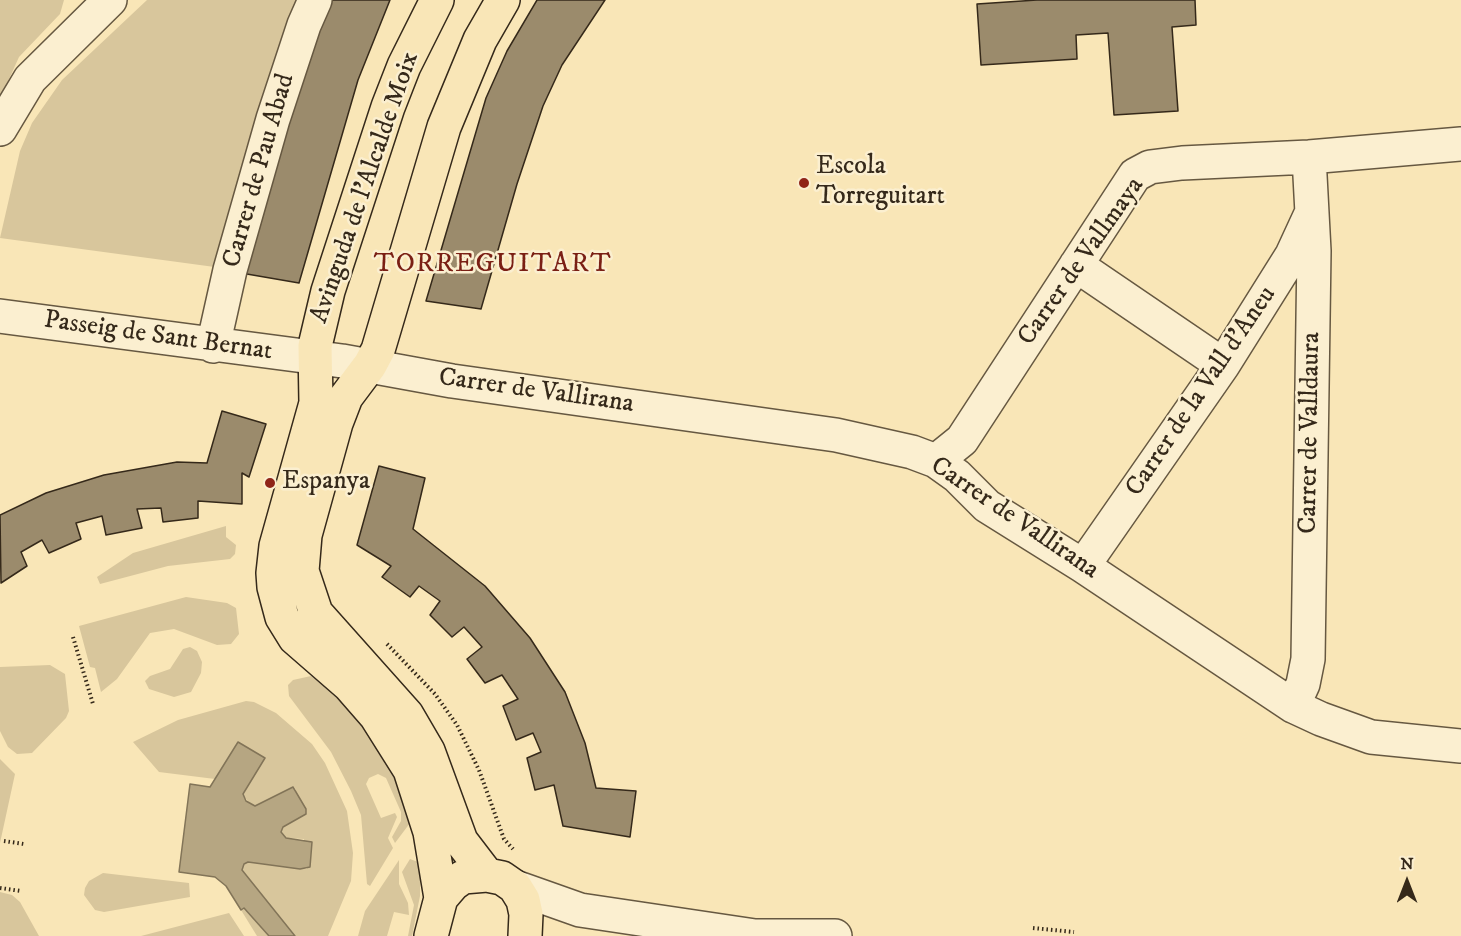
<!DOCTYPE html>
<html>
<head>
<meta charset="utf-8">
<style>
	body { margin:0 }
	#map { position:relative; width:1461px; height:936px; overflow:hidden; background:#f9e6b7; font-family:"IM FELL DW Pica",serif }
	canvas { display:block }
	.north { position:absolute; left:1377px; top:852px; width:60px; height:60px; -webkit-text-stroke:4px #fbefd0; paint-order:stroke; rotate:0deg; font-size:16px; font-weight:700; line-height:24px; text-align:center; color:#35291a }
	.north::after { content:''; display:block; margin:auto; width:21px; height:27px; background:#35291a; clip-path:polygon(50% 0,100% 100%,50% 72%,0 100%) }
</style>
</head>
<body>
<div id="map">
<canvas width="1461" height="936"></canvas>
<div class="north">N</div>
</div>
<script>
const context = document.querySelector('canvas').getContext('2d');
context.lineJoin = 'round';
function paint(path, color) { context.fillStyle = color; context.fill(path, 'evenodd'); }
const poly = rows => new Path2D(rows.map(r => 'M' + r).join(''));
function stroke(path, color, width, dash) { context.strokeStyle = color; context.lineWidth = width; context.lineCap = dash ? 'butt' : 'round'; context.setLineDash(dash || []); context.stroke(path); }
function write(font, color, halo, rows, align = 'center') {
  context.font = font + ' "IM FELL DW Pica",serif'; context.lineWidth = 5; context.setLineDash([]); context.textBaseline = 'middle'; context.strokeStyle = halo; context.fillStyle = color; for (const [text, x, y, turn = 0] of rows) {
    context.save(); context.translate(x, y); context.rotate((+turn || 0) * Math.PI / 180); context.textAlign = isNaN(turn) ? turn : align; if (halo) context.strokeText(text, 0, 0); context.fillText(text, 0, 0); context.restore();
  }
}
paint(poly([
	[0,0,64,0,60,14,19,57,0,99],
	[147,0,301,0,222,268,0,238,20,151,32,123,62,80],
	[226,526,226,537,236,545,235,554,230,559,168,566,100,584,97,577,133,553],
	[186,597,227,603,236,608,239,634,231,644,217,645,174,629,150,633,117,679,101,692,95,668,90,667,79,626],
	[190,647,197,651,202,662,201,673,191,692,174,697,149,689,145,681,150,676,170,669,183,649],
	[50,665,65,674,69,711,66,718,32,753,17,754,8,747,0,731,0,667],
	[311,676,332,692,365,727,393,768,413,819,395,843,392,837,401,821,401,812,386,778,378,774,369,778,366,784,381,818,395,813,397,817,388,838,393,848,370,886,367,884,361,815,351,791,331,752,289,696,288,685,293,680],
	[246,701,254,702,276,713,312,744,325,763,347,811,353,853,351,881,328,936,295,936,242,870,244,864,248,862,307,869,304,839,286,838,281,832,296,790,294,787,255,806,251,805,243,795,246,790,238,742,215,779,159,772,133,742,178,720],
	[0,759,15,774,0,843],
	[410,859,418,862,420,869,420,896,412,936,408,936,414,905,402,872],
	[399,860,399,884,408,903,409,915,394,912,387,936,358,936,365,911],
	[103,873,189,883,190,897,104,912,95,910,84,895,85,888,89,881],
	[0,892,12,895,20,902,39,936,0,936],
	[244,908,269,936,257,936,241,910],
	[229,913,244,936,141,936]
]), '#d8c69c');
const water = poly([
	[238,742,265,758,243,794,246,801,255,806,293,787,306,809,306,814,283,827,281,832,286,838,312,842,310,867,300,869,248,862,244,864,242,870,295,936,269,936,244,908,241,910,226,886,215,877,179,872,190,784,210,787,238,742]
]);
paint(water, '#b6a682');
stroke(water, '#827458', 1.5);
const building = poly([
	[328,0,390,0,358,80,299,283,241,273,328,0],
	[537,0,605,0,562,65,543,106,517,184,481,309,426,301,486,98,507,51,537,0],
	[1037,0,1195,0,1196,25,1172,27,1178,111,1114,115,1108,33,1076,35,1077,59,981,65,977,4,1037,0],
	[222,411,266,424,249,477,242,473,242,504,198,501,198,518,163,522,161,508,137,509,142,528,106,535,102,516,76,523,81,539,49,553,42,540,21,552,27,566,1,583,0,515,46,493,104,475,177,462,207,463,222,411],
	[379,466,425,478,413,529,485,586,530,638,565,692,585,743,596,788,636,791,630,837,563,826,554,785,535,790,527,758,541,752,533,733,516,740,503,706,518,699,502,675,485,683,467,659,482,647,464,627,452,637,430,615,440,601,419,586,410,597,382,577,391,566,357,545,379,466]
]);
paint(building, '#9b8b6c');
stroke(building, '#35291a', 1.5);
const minor = poly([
	[0,129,30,79,110,0],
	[1076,265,1223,365],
	[0,316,342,361,452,381,836,435,912,452,936,461,957,476,987,506,1083,566,1293,706,1321,719,1371,737,1461,746],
	[213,346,230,270,273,119,304,25,315,0],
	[936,461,962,440,1135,175,1150,167,1182,163,1309,157,1461,144],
	[1083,566,1223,365,1292,255,1310,216],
	[1293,706,1303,684,1308,659,1314,251,1309,157],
	[515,887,580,910,755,936],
	[754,936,835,936]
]);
const major = poly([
	[437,0,404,66,388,107,328,291,315,346,316,403,276,546,273,573,274,587,282,617,295,638,349,685,376,716,410,770,430,832,441,898],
	[487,875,461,841,428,751,407,715,316,613,302,571,305,535,336,423,346,397,370,365,378,350,444,127,480,40,503,0],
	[431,936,441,898,453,884,463,877,487,875,502,878,515,887,523,900,526,914,525,936]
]);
stroke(minor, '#665841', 36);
stroke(major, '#35291a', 36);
stroke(poly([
	[73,637,93,704],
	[387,644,435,694,457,725,479,770,504,839,513,849],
	[4,841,24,844],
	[0,888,21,891],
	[1033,928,1074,932]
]), '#35291a', 4, [1.5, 3]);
stroke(minor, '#fbefd0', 33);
stroke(major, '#f9e6b7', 33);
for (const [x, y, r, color] of [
	[804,183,6,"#8f2418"],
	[270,483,6,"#8f2418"]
]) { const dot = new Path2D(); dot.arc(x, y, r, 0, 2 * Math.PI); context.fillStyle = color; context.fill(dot); stroke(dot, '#fbefd0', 2); }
write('26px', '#35291a', '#fbefd0', [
	["Escola",816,168],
	["Torreguitart",816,198],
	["Espanya",282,483]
], 'left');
write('26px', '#35291a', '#fbefd0', [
	["Carrer de Pau Abad",260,171,-74],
	["Avinguda de l'Alcalde Moix",366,188,-71],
	["Carrer de Vallmaya",1082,262,-55],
	["Passeig de Sant Bernat",158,337,8],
	["Carrer de Vallirana",536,392,8],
	["Carrer de la Vall d'Aneu",1202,392,-56],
	["Carrer de Valldaura",1311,433,-89],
	["Carrer de Vallirana",1014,519,34]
]);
context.letterSpacing = '1.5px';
write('27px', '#7a1f14', '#fbefd0', [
	["TORREGUITART",493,265]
]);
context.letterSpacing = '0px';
</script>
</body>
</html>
